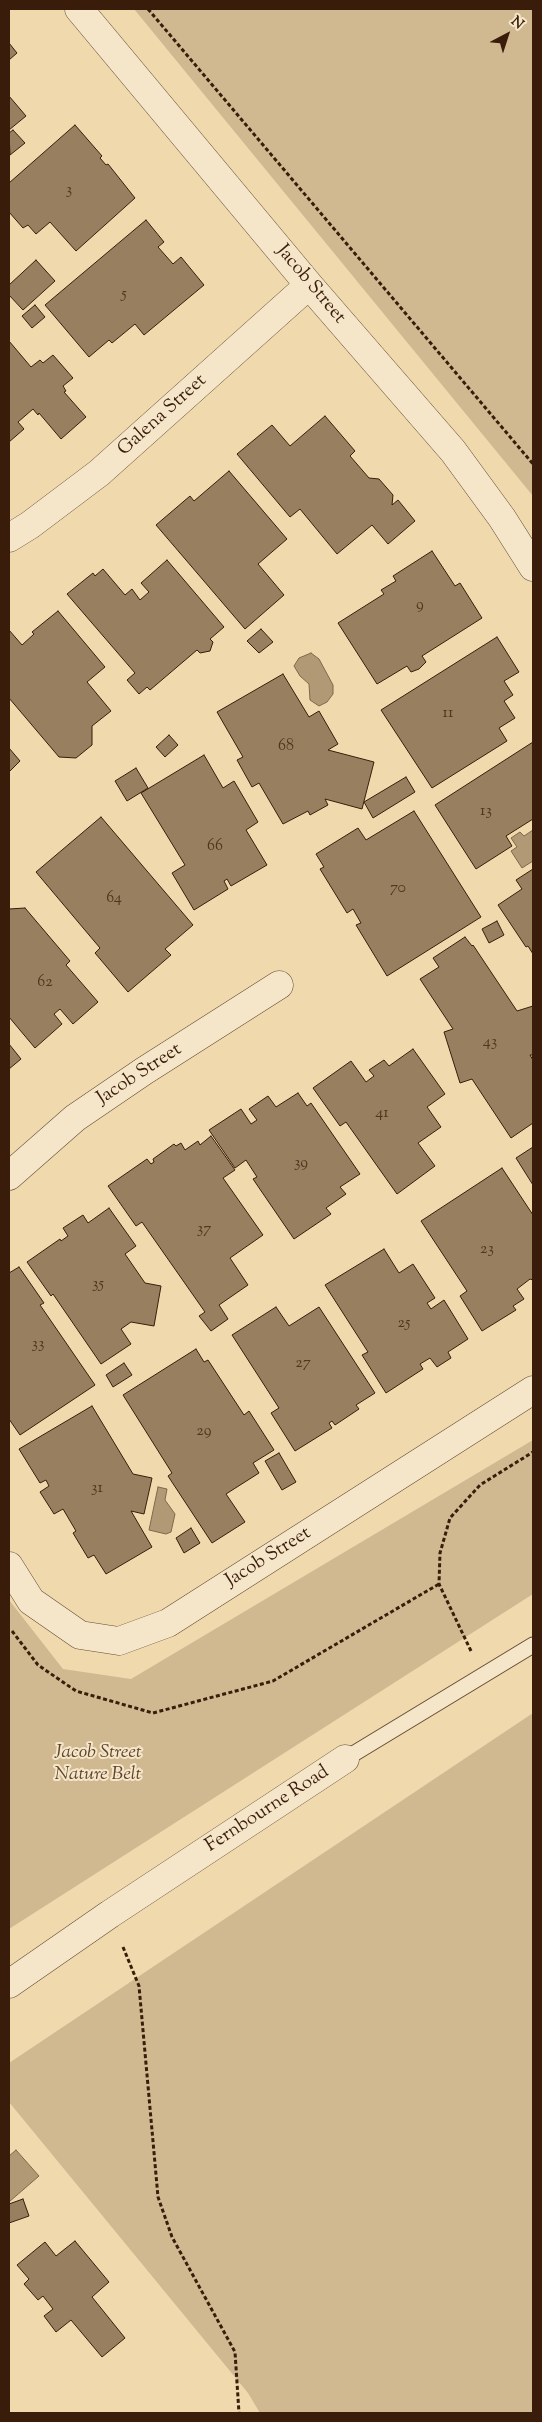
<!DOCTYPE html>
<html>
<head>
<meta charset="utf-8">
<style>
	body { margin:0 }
	#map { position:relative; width:542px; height:2422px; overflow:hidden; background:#efd9ad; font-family:"Sorts Mill Goudy",serif }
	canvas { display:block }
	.frame { position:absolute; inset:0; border:10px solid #391d0a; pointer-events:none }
	.north { position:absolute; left:482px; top:10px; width:50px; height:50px; -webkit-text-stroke:4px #f5e6ca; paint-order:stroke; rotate:40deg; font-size:14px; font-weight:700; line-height:20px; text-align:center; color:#391d0a }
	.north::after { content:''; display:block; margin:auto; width:18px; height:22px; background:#391d0a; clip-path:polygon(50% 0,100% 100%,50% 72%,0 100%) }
</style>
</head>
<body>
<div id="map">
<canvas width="542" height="2422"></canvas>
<div class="frame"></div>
<div class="north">N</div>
</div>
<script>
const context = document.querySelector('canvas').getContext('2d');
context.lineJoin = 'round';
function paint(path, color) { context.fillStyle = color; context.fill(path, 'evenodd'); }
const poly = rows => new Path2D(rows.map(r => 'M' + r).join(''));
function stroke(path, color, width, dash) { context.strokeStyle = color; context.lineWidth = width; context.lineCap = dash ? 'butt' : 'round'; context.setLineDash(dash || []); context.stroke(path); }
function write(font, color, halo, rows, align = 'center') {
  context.font = font + ' "Sorts Mill Goudy",serif'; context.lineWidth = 4; context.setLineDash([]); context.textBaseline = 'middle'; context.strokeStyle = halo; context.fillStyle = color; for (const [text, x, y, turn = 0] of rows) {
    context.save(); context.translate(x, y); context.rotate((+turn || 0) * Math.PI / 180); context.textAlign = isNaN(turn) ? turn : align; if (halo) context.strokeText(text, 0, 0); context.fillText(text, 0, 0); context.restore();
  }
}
paint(poly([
	[134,9,533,9,533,496],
	[533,1440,533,1594,9,1929,9,1600,63,1669,131,1679],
	[533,1713,533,2413,260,2413,248,2393,9,2102,9,2063]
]), '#d0b991');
const water = poly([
	[311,653,319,659,333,685,333,694,327,702,319,706,310,700,309,684,300,676,294,666,299,658,311,653],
	[533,830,533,861,522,868,511,851,517,847,511,838,520,832,524,836,533,830],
	[158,1487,167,1489,165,1500,175,1514,171,1532,166,1534,149,1530,158,1487],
	[16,2150,39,2176,9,2202,9,2156,16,2150]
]);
paint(water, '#b19976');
stroke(water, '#81674b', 1);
const building = poly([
	[9,43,17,53,9,60,9,43],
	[9,96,26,116,9,130,9,96],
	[75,125,102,156,100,158,106,165,108,164,135,198,76,251,50,222,36,234,28,225,23,228,9,212,9,183,75,125],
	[13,130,25,143,10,155,9,133,13,130],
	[146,220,164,242,158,247,173,264,181,257,204,285,144,335,135,324,112,343,109,340,89,357,45,305,146,220],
	[36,260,55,281,23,310,9,295,9,285,36,260],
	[35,305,45,317,32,328,22,316,35,305],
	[9,341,31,367,40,360,43,363,53,355,73,378,63,386,66,391,64,392,86,417,61,439,39,413,38,415,33,409,18,422,24,429,9,442,9,341],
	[325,416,355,451,350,456,369,478,379,479,393,495,392,505,398,500,415,521,388,544,372,525,337,554,300,509,290,517,237,454,272,425,290,446,325,416],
	[229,471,287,539,258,564,284,595,245,629,156,525,190,496,194,501,229,471],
	[432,551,455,586,460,583,482,618,422,656,426,662,419,669,411,672,407,666,377,684,338,623,384,594,381,590,396,581,393,576,432,551],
	[167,560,224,627,210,639,213,642,210,651,200,653,197,650,150,690,147,687,139,694,127,680,135,673,67,594,93,573,95,576,103,569,125,595,132,589,140,600,149,592,141,583,167,560],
	[58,611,105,667,87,682,111,711,92,726,92,745,76,758,59,757,9,698,9,630,22,645,34,634,32,632,58,611],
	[261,629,273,642,259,653,247,641,261,629],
	[497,637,519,672,504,681,513,695,504,701,515,718,499,728,507,741,432,788,381,710,497,637],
	[283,674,309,717,319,711,338,744,328,750,374,762,362,809,325,799,328,805,310,815,308,811,283,824,259,783,252,787,237,760,243,757,217,712,283,674],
	[169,735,178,745,165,757,156,747,169,735],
	[533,742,533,819,506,836,512,846,476,869,435,805,533,742],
	[9,748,20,761,9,772,9,748],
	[204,755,223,788,234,781,258,822,246,830,267,865,231,886,227,879,224,881,228,889,194,910,172,873,185,865,141,793,204,755],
	[136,768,148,788,127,801,115,781,136,768],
	[406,777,415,792,373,818,364,802,406,777],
	[414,811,481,917,387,976,356,925,361,923,353,909,347,913,320,869,324,867,316,854,358,828,366,840,414,811],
	[101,817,193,925,165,949,171,955,128,992,95,953,100,948,36,872,101,817],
	[533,869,533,954,528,946,526,947,498,905,522,889,516,880,533,869],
	[25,908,70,961,66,965,98,1002,73,1024,60,1009,54,1014,62,1024,35,1048,9,1017,9,909,25,908],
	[497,921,504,935,489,943,482,929,497,921],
	[465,937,472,946,473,945,517,1011,533,1006,533,1055,530,1055,533,1060,533,1123,511,1138,472,1079,460,1083,444,1032,453,1029,420,979,439,967,433,958,465,937],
	[9,1044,21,1059,9,1069,9,1044],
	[413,1049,445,1094,427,1107,441,1127,418,1143,435,1166,397,1194,346,1122,340,1126,313,1088,351,1061,366,1082,374,1076,369,1070,384,1060,389,1066,413,1049],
	[298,1093,307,1106,311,1103,360,1174,340,1187,346,1194,326,1208,331,1214,294,1239,253,1179,257,1177,246,1160,235,1168,209,1130,241,1109,251,1124,257,1120,249,1109,268,1096,276,1107,298,1093],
	[211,1136,235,1170,223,1178,263,1235,230,1258,248,1285,219,1305,228,1319,211,1331,199,1316,205,1312,142,1222,136,1226,108,1186,147,1159,151,1164,154,1162,153,1159,174,1144,176,1146,181,1143,185,1150,198,1141,200,1145,211,1136],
	[533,1147,533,1185,516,1158,533,1147],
	[502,1168,533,1215,533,1280,530,1279,517,1289,524,1299,513,1306,516,1310,482,1331,460,1296,467,1291,421,1221,502,1168],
	[109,1208,136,1246,125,1254,145,1283,161,1286,154,1326,131,1322,121,1329,131,1344,101,1364,53,1294,51,1296,27,1262,60,1239,61,1241,68,1236,63,1228,83,1215,88,1223,109,1208],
	[384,1249,399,1273,413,1264,435,1298,427,1303,431,1309,444,1300,468,1339,448,1352,451,1358,437,1367,430,1358,420,1364,423,1369,386,1393,362,1355,368,1352,325,1285,384,1249],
	[19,1267,44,1303,40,1305,95,1385,20,1435,9,1419,9,1273,19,1267],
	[276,1307,289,1326,319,1307,375,1393,356,1405,359,1409,335,1425,332,1421,329,1423,332,1428,295,1451,271,1413,279,1408,232,1335,276,1307],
	[196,1349,204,1362,208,1360,244,1415,249,1411,274,1450,253,1463,259,1473,226,1494,245,1522,212,1543,168,1476,172,1473,123,1395,196,1349],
	[124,1363,132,1375,113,1387,106,1375,124,1363],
	[92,1406,133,1474,152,1478,144,1514,131,1511,152,1547,106,1574,94,1555,88,1558,73,1533,76,1531,63,1509,54,1514,40,1492,49,1486,46,1480,40,1483,19,1449,92,1406],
	[279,1453,296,1482,282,1490,265,1461,279,1453],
	[191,1528,200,1543,184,1553,176,1538,191,1528],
	[23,2199,29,2216,9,2223,9,2204,23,2199],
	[75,2241,109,2282,92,2297,125,2338,102,2357,71,2320,56,2332,44,2316,53,2309,43,2296,38,2300,24,2284,29,2279,17,2265,45,2242,56,2256,75,2241]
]);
paint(building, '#987f5f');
stroke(building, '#391d0a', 1);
const lane = poly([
	[345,1759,533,1645]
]);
const street = poly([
	[79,9,309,285,453,451,502,518,533,567],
	[9,538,30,525,99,473,309,285],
	[9,1176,75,1118,144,1071,279,985],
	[9,1566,31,1601,80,1635,119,1641,168,1623,533,1390],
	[9,1984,110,1914,345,1759]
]);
stroke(lane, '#664c33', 17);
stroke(street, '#664c33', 29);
stroke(poly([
	[148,9,533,464],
	[12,1631,38,1665,76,1691,153,1713,273,1681,439,1584],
	[471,1651,439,1584,440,1553,450,1518,480,1485,533,1452],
	[123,1947,139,1986,158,2197,172,2237,235,2352,239,2413]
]), '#391d0a', 3, [4, 2.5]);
stroke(lane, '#f5e6ca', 15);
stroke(street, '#f5e6ca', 28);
write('16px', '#51361f', null, [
	["3",69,191],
	["5",124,295],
	["9",420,606],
	["11",448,714],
	["68",286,747],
	["13",486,812],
	["66",215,847],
	["70",398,889],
	["64",114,899],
	["62",45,983],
	["43",490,1043],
	["41",382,1114],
	["39",301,1164],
	["37",204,1230],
	["23",487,1250],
	["35",98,1285],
	["25",404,1324],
	["33",38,1345],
	["27",303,1364],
	["29",204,1432],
	["31",97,1489]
]);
write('19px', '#391d0a', '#f5e6ca', [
	["Jacob Street",310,285,50],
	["Galena Street",163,416,-42],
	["Jacob Street",140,1075,-33],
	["Jacob Street",269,1558,-32],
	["Fernbourne Road",268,1810,-33]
]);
write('italic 19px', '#5f442c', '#f5e6ca', [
	["Jacob Street",98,1754],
	["Nature Belt",98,1776]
]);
</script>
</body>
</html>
